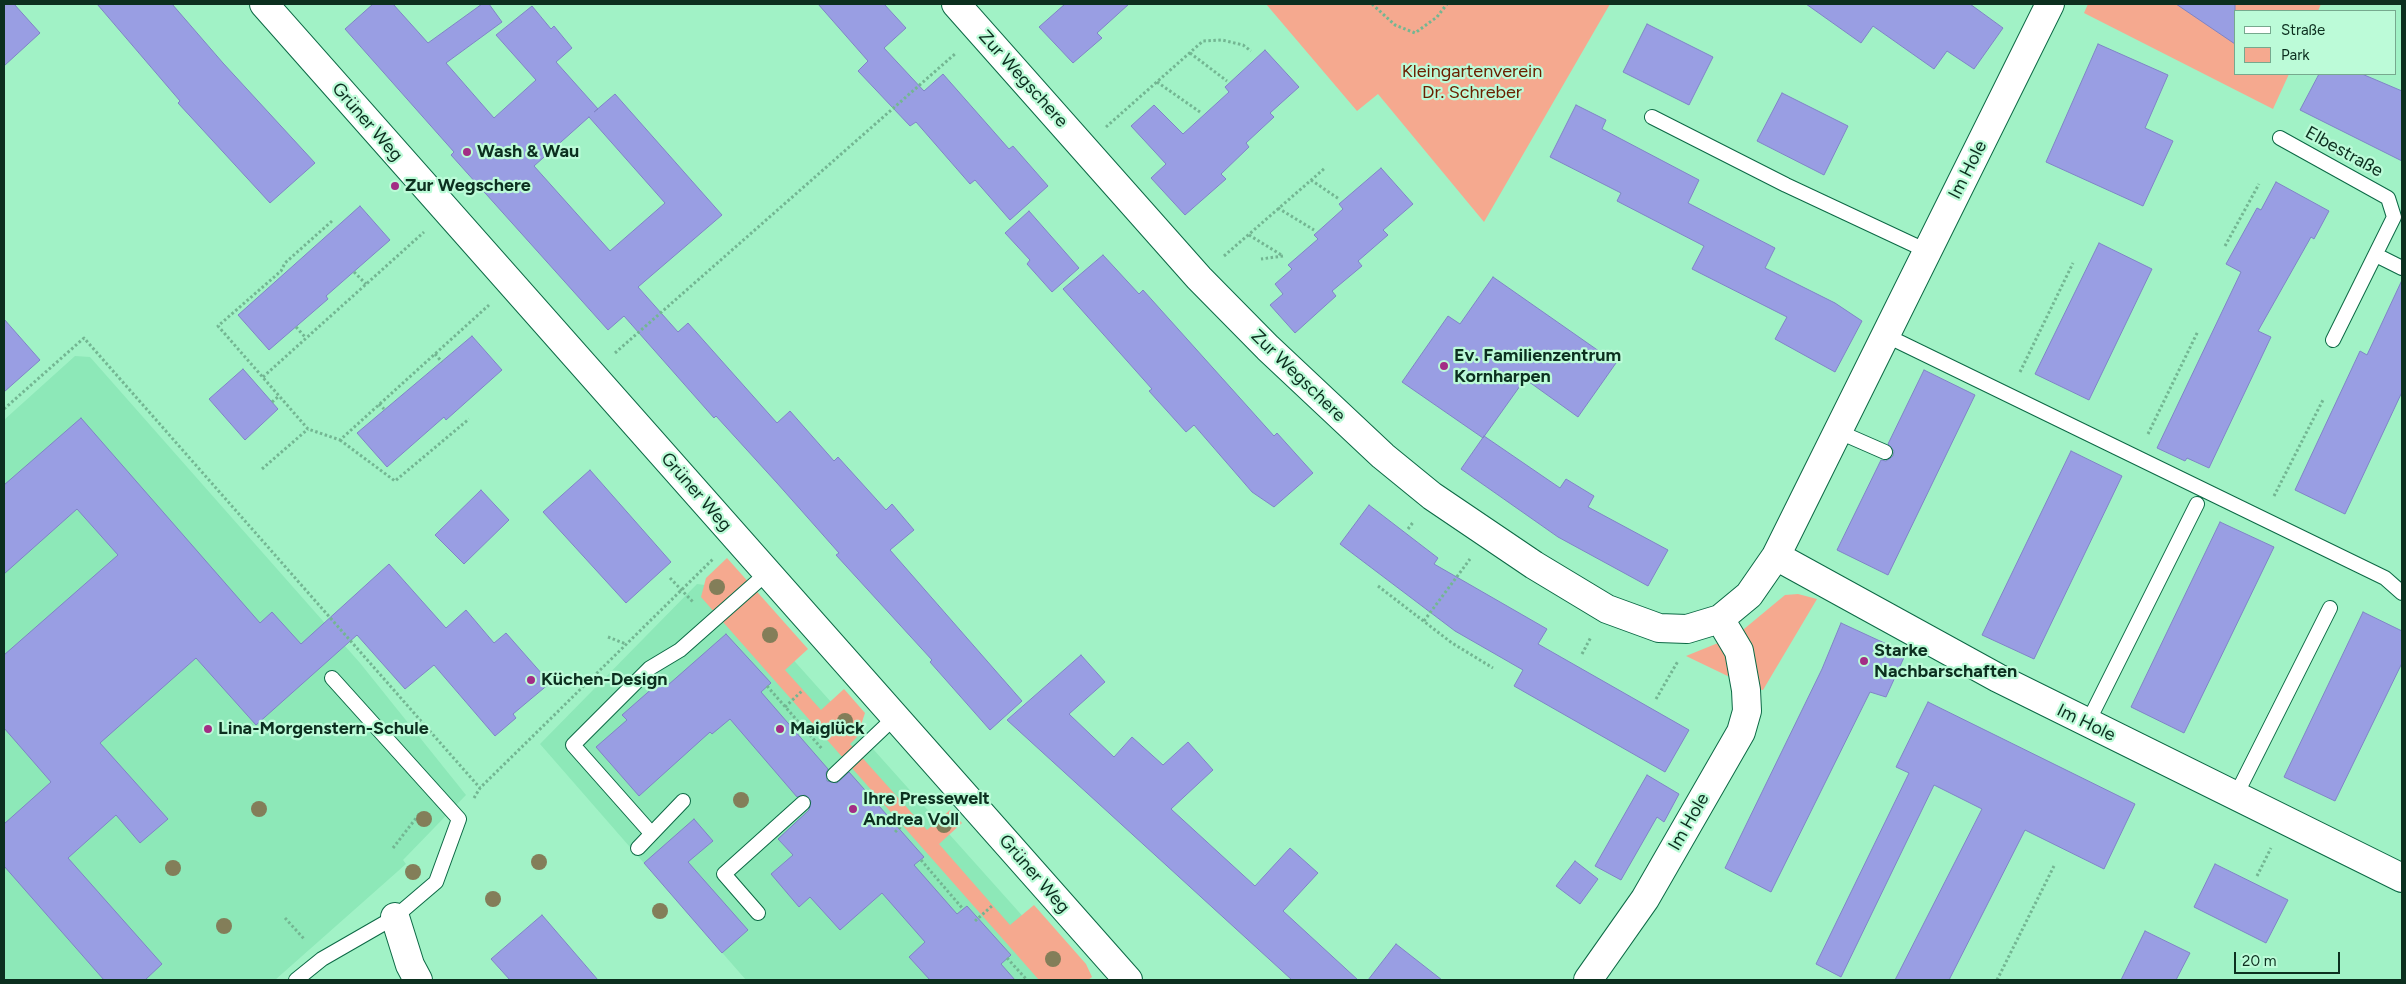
<!DOCTYPE html>
<html>
<head>
<meta charset="utf-8">
<style>
	body { margin:0 }
	#map { position:relative; width:2406px; height:984px; overflow:hidden; background:#a1f2c6; font-family:Figtree,sans-serif }
	canvas { display:block }
	.frame { position:absolute; inset:0; border:5px solid #0c2f1f; pointer-events:none }
	.legend { position:absolute; left:2234px; top:10px; width:162px; height:65px; box-sizing:border-box; background:#bcfbd8; border:1px solid #76a98e; margin:0; padding:6px 9px; list-style:none; font-size:15px; color:#0c2f1f }
	.legend li { display:flex; align-items:center; gap:10px; height:25px }
	.legend b { width:25px; border:1px solid #76a98e }
	.scale { position:absolute; left:2234px; top:952px; width:106px; height:22px; box-sizing:border-box; border:2px solid #0c2f1f; border-top:0; padding-left:6px; font-size:15px; line-height:18px; white-space:nowrap; color:#0c2f1f; -webkit-text-stroke:4px #bcfbd8; paint-order:stroke }
</style>
</head>
<body>
<div id="map">
<canvas width="2406" height="984"></canvas>
<div class="frame"></div>
<ul class="legend">
<li><b style="height:6px;background:#fff"></b>Straße</li>
<li><b style="height:14px;background:#f5a98f"></b>Park</li>
</ul>
<div class="scale">20 m</div>
</div>
<script>
const context = document.querySelector('canvas').getContext('2d');
context.lineJoin = 'round';
function paint(path, color) { context.fillStyle = color; context.fill(path, 'evenodd'); }
const poly = rows => new Path2D(rows.map(r => 'M' + r).join(''));
function stroke(path, color, width, dash) { context.strokeStyle = color; context.lineWidth = width; context.lineCap = dash ? 'butt' : 'round'; context.setLineDash(dash || []); context.stroke(path); }
function write(font, color, halo, rows, align = 'center') {
  context.font = font + ' Figtree,sans-serif'; context.lineWidth = 4.5; context.setLineDash([]); context.textBaseline = 'middle'; context.strokeStyle = halo; context.fillStyle = color; for (const [text, x, y, turn = 0] of rows) {
    context.save(); context.translate(x, y); context.rotate((+turn || 0) * Math.PI / 180); context.textAlign = isNaN(turn) ? turn : align; if (halo) context.strokeText(text, 0, 0); context.fillText(text, 0, 0); context.restore();
  }
}
paint(poly([
	[75,356,90,357,360,663,466,795,403,860,406,864,275,980,4,980,4,420],
	[697,584,729,588,1069,968,1066,980,746,980,540,744]
]), '#8de8b8');
paint(poly([
	[1266,4,1610,4,1484,222,1378,94,1357,111],
	[2088,4,2321,4,2318,11,2235,11,2235,74,2289,74,2273,109,2084,13],
	[727,558,808,649,785,670,821,710,844,689,865,713,857,737,850,744,927,830,950,810,962,823,939,844,1010,925,1034,905,1086,964,1092,977,1088,980,1039,980,701,597,706,578],
	[1798,594,1817,599,1763,690,1755,689,1742,636,1744,629,1785,595],
	[1718,643,1725,645,1736,680,1686,656]
]), '#f5a98f');
const building = poly([
	[4,4,14,4,40,33,4,66,4,4],
	[97,4,172,4,223,63,315,163,270,203,178,103,180,101,97,4],
	[373,4,393,4,428,43,482,4,489,4,502,22,446,63,494,118,536,80,496,35,532,6,551,29,554,26,572,48,556,62,598,109,594,112,615,94,722,215,638,287,678,332,688,323,777,423,790,411,834,461,838,457,886,510,892,504,914,530,890,550,1022,701,990,730,930,662,932,660,836,555,839,553,777,483,716,416,714,418,624,316,608,330,451,155,454,152,345,29,373,4],
	[589,117,665,203,610,251,534,166,589,117],
	[818,4,884,4,906,28,884,48,924,91,943,74,1009,149,1013,146,1048,186,1010,220,975,180,970,184,916,122,910,126,858,71,868,61,818,4],
	[1065,4,1129,4,1097,33,1102,38,1073,63,1039,27,1065,4],
	[1806,4,1970,4,2003,28,1974,69,1947,51,1934,69,1873,26,1861,43,1806,4],
	[2176,4,2235,4,2235,44,2176,4],
	[1647,24,1713,57,1689,105,1623,72,1647,24],
	[2098,44,2168,75,2145,128,2173,141,2143,206,2046,162,2098,44],
	[1265,50,1299,87,1270,113,1274,117,1246,143,1249,147,1221,174,1226,179,1185,215,1151,178,1166,164,1131,126,1154,105,1183,134,1229,92,1225,87,1265,50],
	[2319,74,2362,74,2402,91,2402,161,2300,110,2319,74],
	[1782,93,1848,126,1824,175,1757,141,1782,93],
	[1576,105,1606,120,1602,129,1699,180,1688,203,1775,248,1765,268,1835,303,1862,321,1835,372,1775,339,1787,317,1692,269,1704,246,1617,201,1621,193,1550,157,1576,105],
	[1381,168,1413,204,1383,230,1388,235,1358,261,1362,266,1332,291,1336,296,1295,333,1270,305,1283,294,1275,284,1292,269,1288,265,1318,239,1314,235,1343,209,1339,204,1381,168],
	[2276,182,2329,211,2314,239,2311,237,2258,331,2271,337,2209,468,2187,458,2185,461,2157,448,2241,272,2226,264,2257,208,2261,210,2276,182],
	[360,206,390,240,326,296,328,299,269,350,238,315,360,206],
	[1029,211,1079,268,1052,292,1027,264,1030,260,1005,233,1029,211],
	[2099,243,2152,269,2089,400,2035,374,2099,243],
	[1103,255,1139,294,1143,290,1274,436,1277,433,1313,473,1274,507,1252,492,1194,425,1186,432,1149,391,1152,389,1063,289,1103,255],
	[1493,277,1616,363,1578,417,1525,379,1483,438,1402,382,1448,316,1460,324,1493,277],
	[2402,280,2402,392,2345,514,2295,490,2360,351,2367,355,2402,280],
	[4,319,40,360,4,392,4,319],
	[472,336,502,370,446,420,444,417,387,467,357,433,472,336],
	[243,369,278,409,245,440,209,399,243,369],
	[1924,370,1975,395,1888,575,1837,550,1881,460,1886,461,1893,456,1894,451,1888,444,1924,370],
	[81,418,260,623,272,612,301,644,389,564,446,628,466,610,494,643,506,633,550,683,513,714,516,718,495,736,434,665,405,689,357,635,256,725,196,658,100,743,168,819,140,843,116,815,68,858,162,964,145,980,104,980,4,866,4,824,51,782,4,728,4,655,118,555,77,509,4,574,4,485,81,418],
	[1484,436,1560,488,1566,479,1594,496,1588,507,1668,550,1648,586,1558,537,1461,469,1484,436],
	[2071,451,2122,476,2034,659,1982,635,2071,451],
	[590,470,671,562,626,603,543,512,590,470],
	[481,490,509,520,464,564,435,535,481,490],
	[1369,505,1438,558,1434,564,1547,629,1538,644,1689,730,1665,772,1514,686,1523,670,1455,631,1340,544,1369,505],
	[2220,522,2274,547,2184,733,2131,707,2220,522],
	[2363,612,2402,631,2402,663,2335,801,2284,777,2363,612],
	[1841,623,1906,653,1886,697,1870,692,1771,892,1725,868,1822,669,1841,623],
	[726,634,771,683,761,692,828,769,826,773,827,781,837,783,849,772,924,857,914,865,957,914,967,906,1011,955,1001,964,1015,980,930,980,909,957,925,942,882,893,840,930,810,897,799,907,771,874,793,855,778,839,809,810,811,801,805,795,797,797,730,719,712,734,710,732,639,796,596,747,627,720,622,715,663,679,668,685,726,634],
	[1081,655,1105,682,1069,714,1114,757,1132,737,1163,765,1188,742,1213,770,1171,809,1255,886,1290,848,1318,873,1283,911,1358,980,1292,980,1007,720,1081,655],
	[1928,702,2135,804,2104,869,2025,830,1949,980,1895,980,1982,809,1934,785,1841,977,1816,964,1909,773,1896,767,1928,702],
	[1647,775,1679,794,1664,822,1657,817,1621,880,1595,866,1647,775],
	[694,819,713,841,688,862,748,930,722,953,644,863,694,819],
	[1575,861,1598,879,1580,904,1556,886,1575,861],
	[2215,864,2288,900,2266,943,2194,907,2215,864],
	[542,915,598,980,510,980,491,959,542,915],
	[2145,931,2190,953,2176,980,2121,980,2145,931],
	[1396,944,1442,980,1368,980,1396,944]
]);
paint(building, '#999ee3');
stroke(building, '#7f84c6', 1);
const lane = poly([
	[1652,117,1786,185,1927,251],
	[2280,138,2388,198,2394,217,2333,340],
	[2376,255,2402,268],
	[1885,335,2385,578,2402,593],
	[1837,431,1885,452],
	[2087,724,2197,504],
	[834,775,895,717],
	[2236,795,2330,608],
	[651,833,573,745,650,668,680,650,767,573],
	[638,848,683,801],
	[758,913,724,874,803,803],
	[296,980,322,959,395,917,436,882,459,819,332,678]
]);
const street = poly([
	[264,4,1128,980],
	[956,4,1199,278,1268,348,1383,456,1432,496,1534,565,1607,609,1659,628,1687,629,1720,619,1749,595,1776,556,1998,678,2402,878],
	[1776,556,2050,4],
	[395,917,410,965,418,980],
	[1588,980,1645,899,1741,732,1747,711,1746,690,1739,651,1720,619]
]);
stroke(lane, '#0c6945', 16);
stroke(street, '#0c6945', 30);
stroke(poly([
	[1372,4,1395,25,1415,33,1437,17,1447,4],
	[1190,53,1227,81],
	[1157,82,1200,112],
	[1106,127,1203,41,1222,40,1243,45,1251,51],
	[1311,180,1339,199],
	[1278,208,1314,230],
	[332,221,285,263,281,271,218,326,308,429,340,440,489,305],
	[1249,235,1283,256,1261,259],
	[2225,246,2259,184],
	[1224,256,1325,168],
	[354,272,366,284],
	[296,327,306,338],
	[615,353,956,53],
	[435,354,442,362],
	[2020,372,2073,263],
	[263,377,424,232],
	[272,402,279,396],
	[379,404,384,409],
	[4,409,84,338,480,788],
	[2148,434,2198,331],
	[340,440,395,481,469,419],
	[262,469,308,429],
	[2274,496,2324,398],
	[1408,529,1414,521],
	[670,578,694,603],
	[1378,586,1452,643,1493,668],
	[1424,621,1470,559],
	[608,637,626,644],
	[1582,654,1591,637],
	[767,686,823,750],
	[1656,699,1678,661],
	[785,707,803,690],
	[474,798,480,788,713,559],
	[895,832,911,817],
	[393,848,420,813],
	[921,860,963,909],
	[2257,876,2271,848],
	[285,918,305,940],
	[975,921,993,905],
	[1007,958,1027,980],
	[1997,980,2054,866]
]), '#73b692', 3, [2.5, 2.5]);
stroke(lane, '#fff', 14);
stroke(street, '#fff', 28);
context.fillStyle = '#837e59';
for (const [x, y] of [
	[717,587],
	[770,635],
	[845,721],
	[741,800],
	[259,809],
	[424,819],
	[944,825],
	[539,862],
	[173,868],
	[413,872],
	[493,899],
	[660,911],
	[224,926],
	[1053,959]
]) { context.beginPath(); context.arc(x, y, 8, 0, 2 * Math.PI); context.fill(); }
for (const [x, y, r, color] of [
	[467,152,5,"#a32d85"],
	[395,186,5,"#a32d85"],
	[1444,366,5,"#a32d85"],
	[1864,661,5,"#a32d85"],
	[531,680,5,"#a32d85"],
	[208,729,5,"#a32d85"],
	[780,729,5,"#a32d85"],
	[853,809,5,"#a32d85"]
]) { const dot = new Path2D(); dot.arc(x, y, r, 0, 2 * Math.PI); context.fillStyle = color; context.fill(dot); stroke(dot, '#bcfbd8', 2); }
write('18px', '#6a2000', '#bcfbd8', [
	["Kleingartenverein",1472,72],
	["Dr. Schreber",1472,93]
]);
write('18px', '#0c2f1f', '#bcfbd8', [
	["Zur Wegschere",1023,79,48],
	["Grüner Weg",367,122,49],
	["Elbestraße",2344,152,29],
	["Im Hole",1968,170,-63],
	["Zur Wegschere",1298,376,44],
	["Grüner Weg",696,492,49],
	["Im Hole",2086,723,26],
	["Im Hole",1689,822,-60],
	["Grüner Weg",1034,874,49]
]);
write('bold 18px', '#0c2f1f', '#bcfbd8', [
	["Wash & Wau",477,152],
	["Zur Wegschere",405,186],
	["Ev. Familienzentrum",1454,356],
	["Kornharpen",1454,377],
	["Starke",1874,651],
	["Nachbarschaften",1874,672],
	["Küchen-Design",541,680],
	["Lina-Morgenstern-Schule",218,729],
	["Maiglück",790,729],
	["Ihre Pressewelt",863,799],
	["Andrea Voll",863,820]
], 'left');
</script>
</body>
</html>
